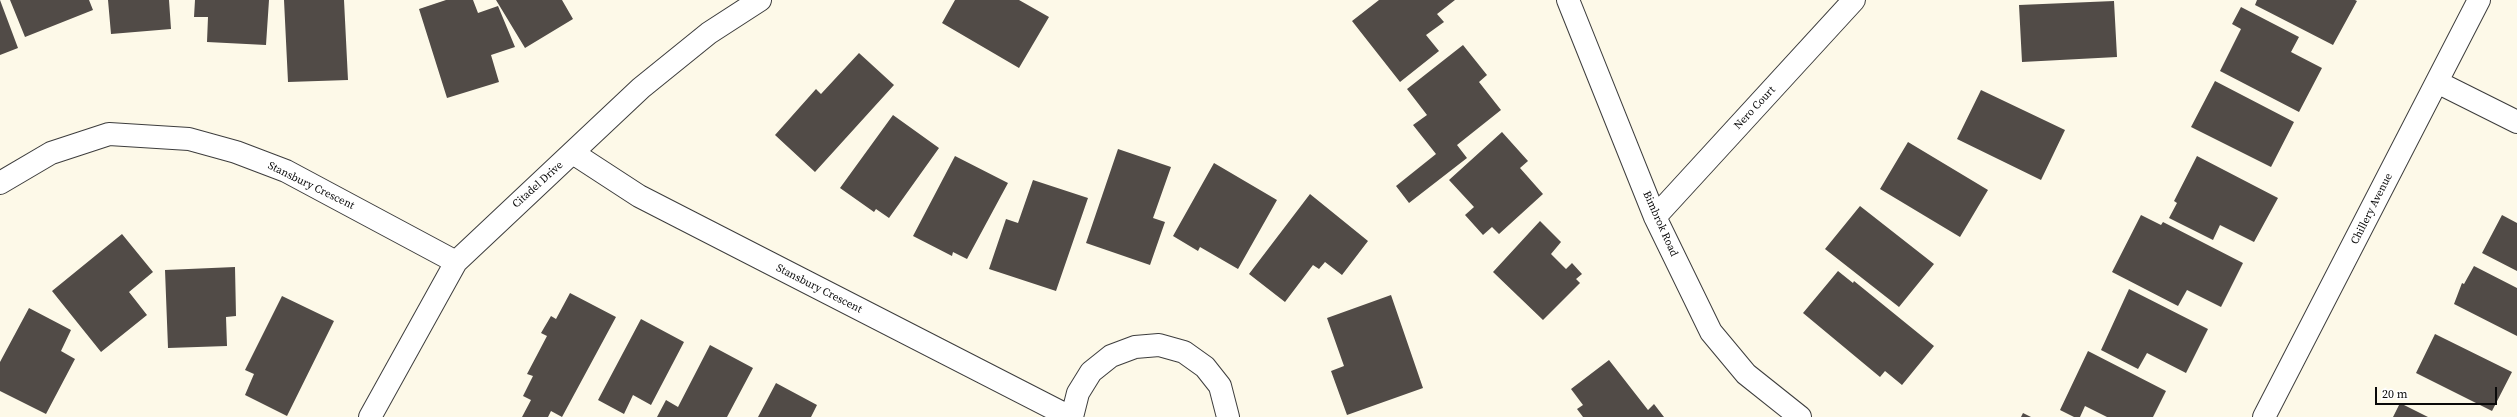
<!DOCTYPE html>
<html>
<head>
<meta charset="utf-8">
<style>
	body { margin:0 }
	#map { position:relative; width:2517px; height:417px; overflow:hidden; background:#fdf9e8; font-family:"Source Serif 4",serif }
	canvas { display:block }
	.scale { position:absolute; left:2375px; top:387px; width:122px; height:18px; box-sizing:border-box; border:2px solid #0a0a0a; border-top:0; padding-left:5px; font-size:12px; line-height:14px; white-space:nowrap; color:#0a0a0a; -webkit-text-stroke:3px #fff; paint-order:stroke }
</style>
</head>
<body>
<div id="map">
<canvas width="2517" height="417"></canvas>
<div class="scale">20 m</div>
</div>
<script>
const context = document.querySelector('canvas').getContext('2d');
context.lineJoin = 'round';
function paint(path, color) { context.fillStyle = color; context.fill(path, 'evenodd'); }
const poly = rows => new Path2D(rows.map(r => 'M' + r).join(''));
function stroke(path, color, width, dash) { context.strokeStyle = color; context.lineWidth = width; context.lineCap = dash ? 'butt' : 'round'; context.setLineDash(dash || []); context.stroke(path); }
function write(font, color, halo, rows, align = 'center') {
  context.font = font + ' "Source Serif 4",serif'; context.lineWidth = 4; context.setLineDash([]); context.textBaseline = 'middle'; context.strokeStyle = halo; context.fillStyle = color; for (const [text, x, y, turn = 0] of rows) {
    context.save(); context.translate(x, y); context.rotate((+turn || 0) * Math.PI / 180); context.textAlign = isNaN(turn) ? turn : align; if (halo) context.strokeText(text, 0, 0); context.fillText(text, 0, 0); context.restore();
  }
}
paint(poly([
	[0,0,18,48,0,55],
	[10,0,89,0,93,10,25,37],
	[108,0,169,0,171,29,111,34],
	[195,0,269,0,266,45,207,42,208,17,194,17],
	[284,0,344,0,348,80,288,82],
	[446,0,473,0,478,13,498,6,515,47,491,55,499,82,447,98,419,9],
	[496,0,562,0,573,19,525,48],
	[955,0,1019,0,1049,17,1019,68,942,23],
	[1379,0,1455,0,1437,14,1444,22,1426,35,1439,51,1400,82,1352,21],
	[2257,0,2355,0,2357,1,2333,45,2255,5],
	[2114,1,2117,57,2022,62,2019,5],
	[2241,7,2299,37,2291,52,2322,68,2299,112,2220,71,2241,29,2232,24],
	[1463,45,1487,75,1479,82,1501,110,1457,145,1467,158,1409,203,1396,186,1436,154,1413,125,1427,115,1407,89],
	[859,53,894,85,815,172,775,135,816,89,821,94],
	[2215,81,2294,122,2271,167,2191,127],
	[1981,90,2065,130,2041,180,1957,139],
	[893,115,939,148,889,218,876,209,874,212,840,188],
	[1502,132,1528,161,1520,168,1543,194,1499,234,1492,227,1483,235,1465,215,1474,207,1449,180],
	[1908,142,1988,190,1960,237,1880,189],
	[1118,149,1171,167,1153,218,1165,222,1150,265,1086,243],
	[955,156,1008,183,967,259,953,252,952,256,913,236],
	[2197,156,2278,198,2254,242,2220,225,2213,240,2169,218,2177,203,2174,201],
	[1214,163,1277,200,1238,269,1200,247,1198,251,1173,236],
	[1033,180,1088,198,1056,291,989,269,1006,219,1018,223],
	[1310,194,1368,241,1342,275,1325,262,1319,269,1313,265,1285,302,1249,274],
	[1860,206,1934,264,1899,307,1825,249],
	[2141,215,2161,225,2163,222,2243,263,2221,307,2187,290,2178,306,2112,272],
	[2502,215,2517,223,2517,271,2482,253],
	[1540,221,1561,242,1551,254,1566,269,1572,263,1582,274,1576,279,1580,283,1543,320,1493,272],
	[122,234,153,272,129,292,147,315,101,352,52,291],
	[2474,266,2517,288,2517,336,2454,304,2462,283,2464,284],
	[235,267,236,316,226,317,227,346,168,348,165,270],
	[1838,271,1853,283,1854,281,1934,346,1902,385,1885,371,1880,377,1803,313],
	[2129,289,2208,329,2186,373,2147,353,2138,369,2101,350],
	[570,293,616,317,562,417,551,411,548,417,522,417,531,400,523,396,533,376,527,374,547,336,541,333,551,316,556,319],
	[1391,295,1423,388,1347,415,1331,371,1344,366,1327,318],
	[282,296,334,321,287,416,245,395,254,374,245,370],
	[29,308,71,330,61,351,75,359,46,414,0,391,0,362],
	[641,319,684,342,651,405,633,395,624,414,598,400],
	[2435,334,2512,372,2492,411,2416,373],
	[710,345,753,368,727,417,657,417,666,400,678,407],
	[2088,351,2166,391,2153,417,2107,417,2085,406,2080,417,2074,417,2060,410],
	[1609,360,1648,410,1654,404,1664,417,1583,417,1577,409,1583,405,1571,389],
	[776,383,817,405,811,417,758,417],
	[2400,403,2428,417,2393,417],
	[2023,413,2031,417,2021,417]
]), '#514b47');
const minor = poly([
	[1568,0,1655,217,1711,332,1746,374,1800,417],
	[2437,82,2517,122],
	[573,153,639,196,1070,417],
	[0,183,51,153,109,134,189,139,236,152,286,171,456,262],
	[1655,217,1854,0],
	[370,417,456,262,641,88,709,33,760,0],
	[1072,417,1078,393,1091,372,1111,356,1135,347,1159,345,1184,352,1205,367,1220,386,1228,417],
	[2264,417,2479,0]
]);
stroke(minor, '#3d3d3d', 24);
stroke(minor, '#fff', 22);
write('11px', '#0a0a0a', '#fff', [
	["Nero Court",1755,108,-47],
	["Citadel Drive",538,185,-42],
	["Stansbury Crescent",311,186,26],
	["Chillery Avenue",2372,209,-63],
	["Bimbrok Road",1660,224,66],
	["Stansbury Crescent",819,289,27]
]);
</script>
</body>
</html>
